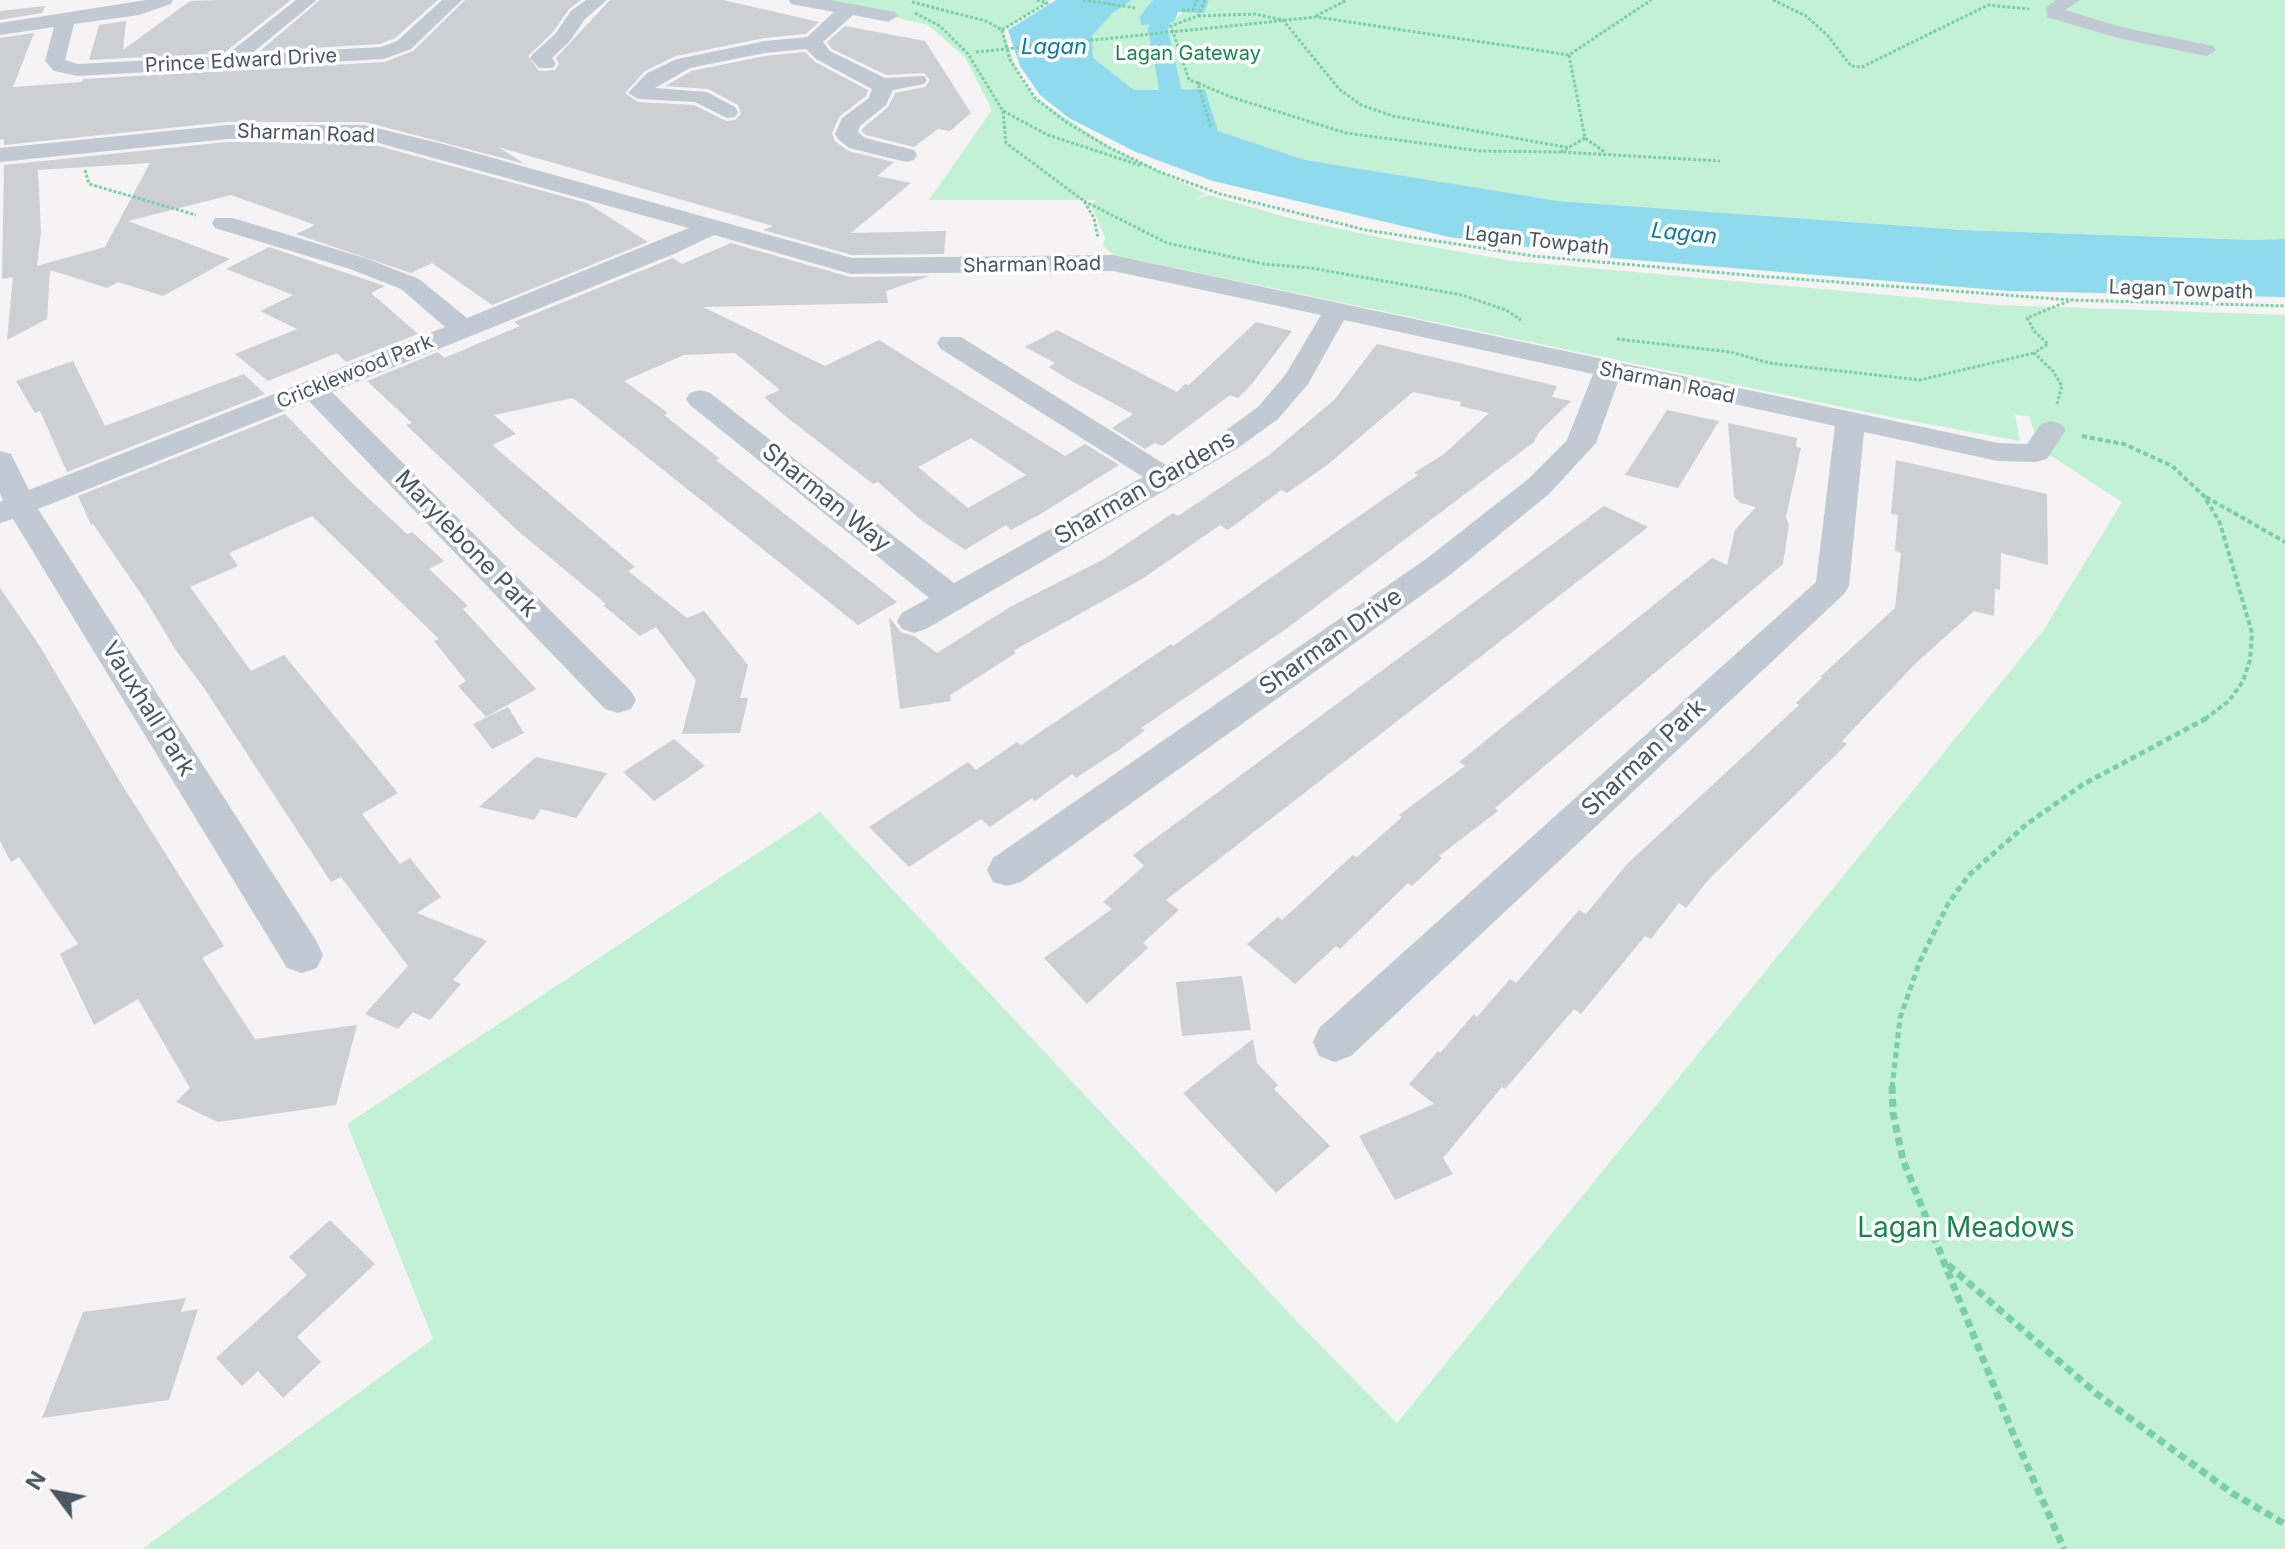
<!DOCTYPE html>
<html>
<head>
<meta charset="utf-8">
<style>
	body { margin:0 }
	#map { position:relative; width:2285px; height:1549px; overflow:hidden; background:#f5f3f3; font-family:Inter,sans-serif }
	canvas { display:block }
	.north { position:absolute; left:16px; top:1453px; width:80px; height:80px; -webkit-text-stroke:6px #fff; paint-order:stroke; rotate:302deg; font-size:22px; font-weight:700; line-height:32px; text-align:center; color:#4a5661 }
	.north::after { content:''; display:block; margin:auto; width:28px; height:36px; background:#4a5661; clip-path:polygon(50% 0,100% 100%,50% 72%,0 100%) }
</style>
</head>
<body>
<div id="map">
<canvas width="2285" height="1549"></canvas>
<div class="north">N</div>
</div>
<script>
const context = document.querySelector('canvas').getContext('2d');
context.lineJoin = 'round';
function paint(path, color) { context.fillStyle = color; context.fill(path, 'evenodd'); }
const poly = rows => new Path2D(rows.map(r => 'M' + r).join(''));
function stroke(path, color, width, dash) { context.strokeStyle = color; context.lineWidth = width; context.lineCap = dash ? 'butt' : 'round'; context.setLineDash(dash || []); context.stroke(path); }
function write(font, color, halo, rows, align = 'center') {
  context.font = font + ' Inter,sans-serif'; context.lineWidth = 7; context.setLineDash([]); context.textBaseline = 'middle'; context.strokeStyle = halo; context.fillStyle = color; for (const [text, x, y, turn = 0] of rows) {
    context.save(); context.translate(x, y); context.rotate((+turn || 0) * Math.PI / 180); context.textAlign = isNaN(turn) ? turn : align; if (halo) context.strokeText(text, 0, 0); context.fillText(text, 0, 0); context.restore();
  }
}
paint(poly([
	[824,0,1051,0,1003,30,1019,77,1035,98,1113,149,1206,194,1193,200,1209,195,1289,218,1382,238,1513,261,1997,305,2285,315,2285,1549,142,1549,433,1339,347,1124,820,812,1286,1310,1397,1423,2043,631,2122,502,2039,448,2029,416,2015,415,2020,441,1890,417,1114,255,1103,246,1105,237,1091,205,1096,200,929,200,992,110,965,57,928,25],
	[1132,0,1153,0,1140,16,1141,25,1173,21,1183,12,1204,13,1209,0,2285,0,2285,239,2254,240,1962,230,1558,201,1338,167,1305,160,1218,131,1205,89,1134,90,1092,58,1092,36,1113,13]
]), '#c3f1d5');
paint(poly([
	[1056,0,1132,0,1113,13,1092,36,1093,58,1134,90,1205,89,1218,131,1305,160,1558,201,1962,230,2254,240,2285,239,2285,297,2009,291,1612,258,1449,237,1213,181,1136,152,1069,118,1040,95,1020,66,1008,30],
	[1153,0,1209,0,1204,13,1178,12,1174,22,1141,25,1140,16]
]), '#90daee');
paint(poly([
	[1156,0,1176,0,1168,30,1180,82,1186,138,1182,143,1174,145,1166,143,1162,138,1158,82,1148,30,1156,0]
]), '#90daee');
paint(poly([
	[217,0,291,0,224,53,89,60,99,25,126,21,123,50,190,1],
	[320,0,438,0,395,38,380,44,260,51],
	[465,0,581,0,569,9,553,32,528,56,539,71,555,70,559,64,556,58,610,0,723,0,819,22,806,34,764,38,676,56,645,71,625,93,638,102,694,105,726,121,735,120,741,114,738,105,708,89,665,86,691,71,765,56,805,52,815,62,868,90,866,96,839,117,832,133,835,141,848,151,894,162,877,176,911,183,851,233,946,231,944,254,852,255,763,230,773,226,498,147,525,164,365,122,227,122,4,145,4,139,0,140,0,38,34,33,13,87,82,82,83,79,384,62,413,51],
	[45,6,42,13,0,20,0,11],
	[845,26,925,41,971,113,950,131,938,129,914,147,866,135,861,131,863,128,888,107,895,93,925,87,930,80,924,73,886,75,832,49,827,42],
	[227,142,364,142,587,203,648,242,492,305,432,263,411,273,296,234,315,225,231,195,128,221,230,259,163,296,118,282,107,288,50,270,47,319,7,340,13,277,2,279,4,165],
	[150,163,105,247,37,266,41,232,38,170],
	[731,243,850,277,930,276,886,291,888,303,703,307,825,366,879,340,1065,456,1085,444,1119,465,1042,513,1011,530,1006,525,965,550,921,520,878,482,873,484,784,415,764,397,780,390,735,353,684,355,624,381,668,413,664,415,720,459,716,460,897,602,858,625,573,398,494,415,516,434,492,445,635,567,628,571,687,618,704,611,748,665,740,698,748,698,740,733,682,734,696,680,656,627,640,636,603,605,606,604,518,531,406,425,412,423,367,381,438,352,444,358,520,326,514,322,673,258,682,264],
	[971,438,1026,475,968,508,918,467],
	[269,247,385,286,371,293,418,334,346,362,337,353,268,381,235,354,297,329,260,311,293,295,226,269],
	[1256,322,1292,331,1251,385,1238,398,1230,395,1162,446,1155,443,1145,449,1112,428,1133,414,1068,379,1049,367,1055,363,1025,347,1057,330,1177,392,1185,384,1189,385],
	[1377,344,1557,386,1552,397,1571,401,1539,432,1534,442,1286,629,1141,728,1145,730,1120,749,1076,778,1072,774,1035,801,1032,798,990,827,981,819,909,867,869,827,968,762,976,770,1017,742,1021,745,1171,644,1173,646,1418,475,1414,473,1444,454,1489,413,1460,406,1461,402,1413,392,1327,465,1287,493,1281,490,1228,530,1220,525,1142,579,1013,651,1016,653,950,695,951,701,900,709,889,617,901,632,914,636,937,653,1010,607,1104,559,1173,513,1178,516,1269,455,1334,400],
	[73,361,105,426,244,374,265,394,67,472,40,411,35,413,16,381],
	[1667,410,1719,421,1678,488,1625,475],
	[285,414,351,482,407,534,412,532,444,561,429,569,468,606,463,609,536,689,486,717,458,686,466,681,434,641,439,639,312,516,229,553,238,566,190,587,251,671,284,655,398,793,362,814,400,864,410,858,441,897,417,913,487,941,453,980,461,984,430,1020,413,1012,398,1029,365,1014,408,966,341,877,331,882,204,688,175,649,148,604,93,524,91,525,78,496],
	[1728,423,1797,438,1796,447,1801,448,1786,517,1789,525,1783,564,1495,808,1498,811,1439,856,1442,858,1412,886,1408,883,1340,949,1336,946,1295,984,1247,944,1278,917,1282,920,1353,855,1357,857,1402,817,1399,815,1465,766,1459,762,1712,558,1727,565,1735,530,1756,507,1741,503,1734,497],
	[1896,460,2047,494,2048,565,2001,553,2000,590,1995,589,1994,616,1974,611,1916,663,1842,741,1847,744,1709,879,1686,908,1679,903,1651,939,1645,936,1581,1014,1574,1009,1505,1089,1502,1087,1443,1158,1453,1174,1395,1200,1359,1136,1434,1104,1409,1084,1438,1051,1440,1053,1474,1014,1477,1017,1510,979,1516,983,1579,910,1586,914,1627,864,1799,705,1796,703,1822,678,1820,677,1895,608,1901,553,1895,551,1898,515,1891,514],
	[1604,506,1648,527,1166,900,1179,910,1143,943,1148,948,1087,1004,1044,958,1112,909,1103,902,1144,866,1133,855],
	[0,588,39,645,119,780,224,946,202,958,255,1039,357,1025,336,1105,218,1122,176,1102,190,1088,138,999,94,1025,60,954,78,944,19,857,11,862,0,841],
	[508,707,524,733,492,749,473,724],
	[674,739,705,766,654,801,623,772],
	[536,757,607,773,576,818,541,809,534,820,479,807],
	[1242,976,1251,1030,1182,1036,1176,982],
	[1253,1039,1257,1063,1278,1085,1274,1089,1330,1146,1276,1193,1183,1093],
	[330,1220,375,1264,297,1337,321,1362,283,1398,258,1371,242,1386,216,1358,307,1275,289,1257],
	[186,1298,181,1312,198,1309,169,1400,42,1418,83,1312]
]), '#cdcfd5');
stroke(poly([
	[1083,0,1135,8],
	[1205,0,1198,16,1171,26,1189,80,1198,83,1211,128],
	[1773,0,1806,16,1828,36,1851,66,1862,67,1988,5,2029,9],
	[912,2,986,21,1002,30],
	[1182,10,1193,10,1197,0],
	[915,13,940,26,968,54,1003,111,1048,135,1142,166],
	[1198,16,1255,14,1283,20,1339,89,1361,105,1393,116,1570,148],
	[1316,16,1347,0],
	[1249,24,1316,17,1569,55,1651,0],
	[1002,30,1010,60,1035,98,1066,122,1108,147,1160,172,1220,194,1366,230,1533,256,1758,276,2071,300,2285,306],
	[1002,30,1047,3,1037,0],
	[1569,55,1585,138,1606,153],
	[1198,83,1231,97,1346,133,1480,151,1561,152],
	[1003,111,1006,143,1084,201,1094,218,1098,238],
	[1585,138,1561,152,1720,161],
	[85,170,89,184,196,215],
	[1084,201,1167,243,1264,264,1311,268,1462,295,1506,310,1521,320],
	[1617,339,1731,352,1769,363,1920,380,2034,353],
	[2057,404,2062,386,2053,371,2034,353,2048,344,2035,332,2027,318,2071,300]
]), '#7ad0a6', 3, [3, 2]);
stroke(poly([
	[2082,436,2124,444,2172,466,2204,496,2220,523,2252,633,2250,660,2243,681,2229,701,2205,719],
	[2206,497,2285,542]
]), '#7ad0a6', 4, [5, 3]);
stroke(poly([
	[1892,1088,1900,1018,1920,961,1948,904,1969,875,2027,824,2082,785,2209,717]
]), '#7ad0a6', 5, [6, 4]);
stroke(poly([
	[1892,1086,1893,1113,1903,1160,2012,1431,2064,1549],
	[1948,1265,2097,1394,2232,1493,2285,1524]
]), '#7ad0a6', 7, [8, 5]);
paint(poly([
	[146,0,173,0,171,4,139,15,74,24,65,60,78,64,225,56,296,0,317,0,251,54,381,47,397,41,442,0,462,0,411,49,384,59,78,76,54,71,45,61,54,27,0,35,0,23,146,0],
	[586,0,607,0,585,19,569,42,552,58,556,64,553,68,539,68,530,58,533,54,555,34,571,11,586,0],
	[789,0,830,0,895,12,898,16,888,22,853,15,823,42,830,51,885,78,924,76,927,80,924,84,893,90,886,105,860,126,858,132,865,138,914,150,917,155,914,160,906,162,849,148,838,139,835,134,842,118,869,98,872,89,816,59,806,49,765,53,690,68,655,88,707,92,735,107,738,112,735,117,727,118,695,102,638,99,628,93,647,73,677,59,765,41,807,37,834,12,791,4,789,0],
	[2056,0,2080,0,2065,10,2121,27,2213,46,2216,50,2206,56,2118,38,2047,17,2046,8,2056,0],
	[227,125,364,125,443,144,852,258,1113,255,1998,443,2027,444,2041,424,2051,421,2061,424,2066,430,2047,459,2036,462,1998,461,1864,432,1849,586,1844,594,1351,1056,1335,1062,1319,1056,1313,1042,1319,1028,1816,582,1835,426,1619,379,1596,443,1549,494,1450,575,1021,882,1007,886,993,882,987,870,993,858,1426,559,1527,480,1567,440,1593,374,1344,320,1308,384,1278,419,1238,448,926,629,914,633,902,629,897,621,902,613,929,598,690,405,686,399,690,393,700,390,710,393,954,583,1143,477,941,349,937,343,941,337,961,337,1166,465,1218,436,1258,407,1286,374,1321,315,1113,271,851,274,714,235,674,254,332,392,631,691,636,700,631,709,618,713,605,709,309,401,38,509,317,942,323,955,317,968,302,973,287,968,13,519,0,523,0,502,3,500,0,494,0,451,11,454,29,490,445,327,401,289,350,269,215,228,212,223,215,218,233,218,368,259,419,279,467,318,689,228,364,139,227,139,0,162,0,148,227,125]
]), '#c1cad2');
stroke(poly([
	[976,52,1249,24]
]), '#7ad0a6', 3, [3, 2]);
write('20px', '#17864f', '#fff', [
	["Lagan Gateway",1188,54]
]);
write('20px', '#4a5661', '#fff', [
	["Prince Edward Drive",241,61,-3],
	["Sharman Road",306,134,2],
	["Lagan Towpath",1537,241,6],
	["Sharman Road",1032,265,-1],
	["Lagan Towpath",2181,290,2],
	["Cricklewood Park",355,372,-22],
	["Sharman Road",1667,383,12]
]);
write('italic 22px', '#0c7c9b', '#fff', [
	["Lagan",1054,47],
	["Lagan",1684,234,6]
]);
write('24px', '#4a5661', '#fff', [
	["Sharman Gardens",1145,488,-30],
	["Sharman Way",826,498,39],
	["Marylebone Park",466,544,46],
	["Sharman Drive",1331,642,-35],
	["Vauxhall Park",148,709,58],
	["Sharman Park",1644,758,-43]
]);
write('28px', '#17864f', '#fff', [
	["Lagan Meadows",1966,1229]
]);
</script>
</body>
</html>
